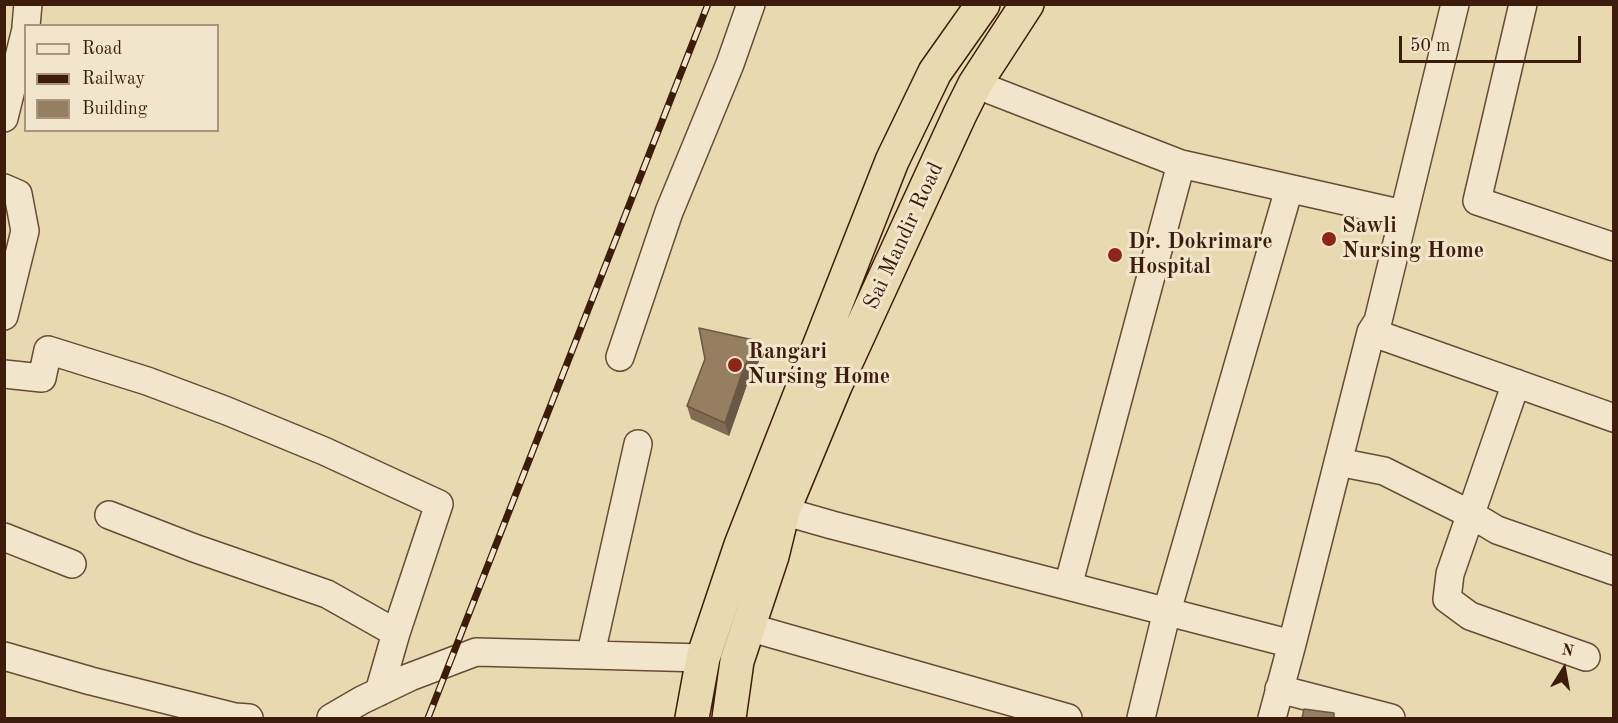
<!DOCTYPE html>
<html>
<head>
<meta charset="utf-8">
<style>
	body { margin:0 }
	#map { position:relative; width:1618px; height:723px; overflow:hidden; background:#e9d9b0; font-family:"Old Standard TT",serif }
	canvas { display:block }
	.frame { position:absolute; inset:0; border:6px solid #3d1c0b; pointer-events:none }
	.legend { position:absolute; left:24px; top:24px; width:195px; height:108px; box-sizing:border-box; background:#f1e6cc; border:2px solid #a9957f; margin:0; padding:8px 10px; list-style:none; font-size:18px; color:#3d1c0b }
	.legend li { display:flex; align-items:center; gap:12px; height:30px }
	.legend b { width:30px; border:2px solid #a9957f }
	.north { position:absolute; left:1534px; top:639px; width:60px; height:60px; -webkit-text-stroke:4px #f1e6cc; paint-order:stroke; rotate:11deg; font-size:16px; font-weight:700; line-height:24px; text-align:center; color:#3d1c0b }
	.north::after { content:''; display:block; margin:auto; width:21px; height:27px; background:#3d1c0b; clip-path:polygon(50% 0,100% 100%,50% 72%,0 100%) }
	.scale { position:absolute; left:1399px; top:36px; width:182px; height:27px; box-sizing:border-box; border:3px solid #3d1c0b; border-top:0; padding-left:8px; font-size:18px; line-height:21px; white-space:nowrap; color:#3d1c0b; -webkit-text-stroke:4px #f1e6cc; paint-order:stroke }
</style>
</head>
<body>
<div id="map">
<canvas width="1618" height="723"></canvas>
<div class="frame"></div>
<ul class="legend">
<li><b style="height:8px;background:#f1e6cc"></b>Road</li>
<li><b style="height:8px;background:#3d1c0b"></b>Railway</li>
<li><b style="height:16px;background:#967e61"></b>Building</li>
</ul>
<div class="north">N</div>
<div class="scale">50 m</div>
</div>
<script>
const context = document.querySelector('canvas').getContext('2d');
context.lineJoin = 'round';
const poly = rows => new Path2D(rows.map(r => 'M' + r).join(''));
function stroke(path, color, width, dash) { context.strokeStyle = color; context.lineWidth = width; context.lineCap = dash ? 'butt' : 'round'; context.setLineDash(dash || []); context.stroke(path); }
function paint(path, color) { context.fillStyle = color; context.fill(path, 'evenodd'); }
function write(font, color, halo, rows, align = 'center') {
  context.font = font + ' "Old Standard TT",serif'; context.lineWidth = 6; context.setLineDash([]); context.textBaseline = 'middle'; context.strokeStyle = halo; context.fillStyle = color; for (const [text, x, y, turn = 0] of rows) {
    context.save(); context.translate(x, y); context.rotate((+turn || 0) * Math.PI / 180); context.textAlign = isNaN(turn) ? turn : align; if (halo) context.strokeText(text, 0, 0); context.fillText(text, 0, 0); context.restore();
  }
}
const minor = poly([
	[1523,4,1477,201,1614,247],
	[26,26,28,4],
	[975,84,1181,164,1403,214],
	[4,118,26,29],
	[4,188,18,194,25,231,4,316],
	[1371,332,1378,321,1455,4],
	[620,357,669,212,730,64,751,4],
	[4,374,42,378,48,350,147,381,227,411,324,451,439,504,396,633,327,594,194,548,109,515],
	[1516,383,1450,574,1447,599,1470,616,1586,657],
	[1338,462,1384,471,1472,515,1497,530,1614,571],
	[783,511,832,525,1292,644],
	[4,537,72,564],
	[1068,586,1181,164],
	[748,627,1068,718],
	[591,653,638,444],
	[4,656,91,681,235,717,249,718],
	[1279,689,1391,718],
	[379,692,396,633],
	[331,718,362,700,410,677,476,652,703,658],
	[1141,718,1167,611,1289,189],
	[1272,718,1292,644,1371,332,1614,418]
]);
const highway = poly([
	[692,718,703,658,741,545,892,161,935,72,983,4],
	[729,718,737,661,772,556,783,511,835,386,960,114,975,84,1027,4]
]);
stroke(minor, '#684b34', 30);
stroke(highway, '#3d1c0b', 36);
stroke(minor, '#f1e6cc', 27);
stroke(highway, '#e9d9b0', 33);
const rail = poly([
	[428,718,708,4]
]);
stroke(rail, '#3d1c0b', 7);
stroke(rail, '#f1e6cc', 4.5, [14]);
paint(poly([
	[758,341,763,354,749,379,729,436,691,419,687,406]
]), '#816c53');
paint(poly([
	[758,341,763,354,749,379,729,436,725,423,744,367]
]), '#695844');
const building = poly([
	[699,328,758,341,744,367,725,423,687,406,705,359,699,328],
	[1304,709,1334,713,1334,718,1302,718,1304,709]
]);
paint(building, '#967e61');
stroke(building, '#695844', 1.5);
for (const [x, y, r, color] of [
	[1329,239,8,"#8f2418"],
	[1115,255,8,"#8f2418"],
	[735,365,8,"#8f2418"]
]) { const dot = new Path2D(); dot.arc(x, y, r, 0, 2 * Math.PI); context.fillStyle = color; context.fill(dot); stroke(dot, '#f1e6cc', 2); }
write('bold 22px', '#3d1c0b', '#f1e6cc', [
	["Sawli",1342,226],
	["Nursing Home",1342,251],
	["Dr. Dokrimare",1128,242],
	["Hospital",1128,267],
	["Rangari",748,352],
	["Nursing Home",748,377]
], 'left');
write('22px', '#3d1c0b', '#f1e6cc', [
	["Sai Mandir Road",904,236,-65]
]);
</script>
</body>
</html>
